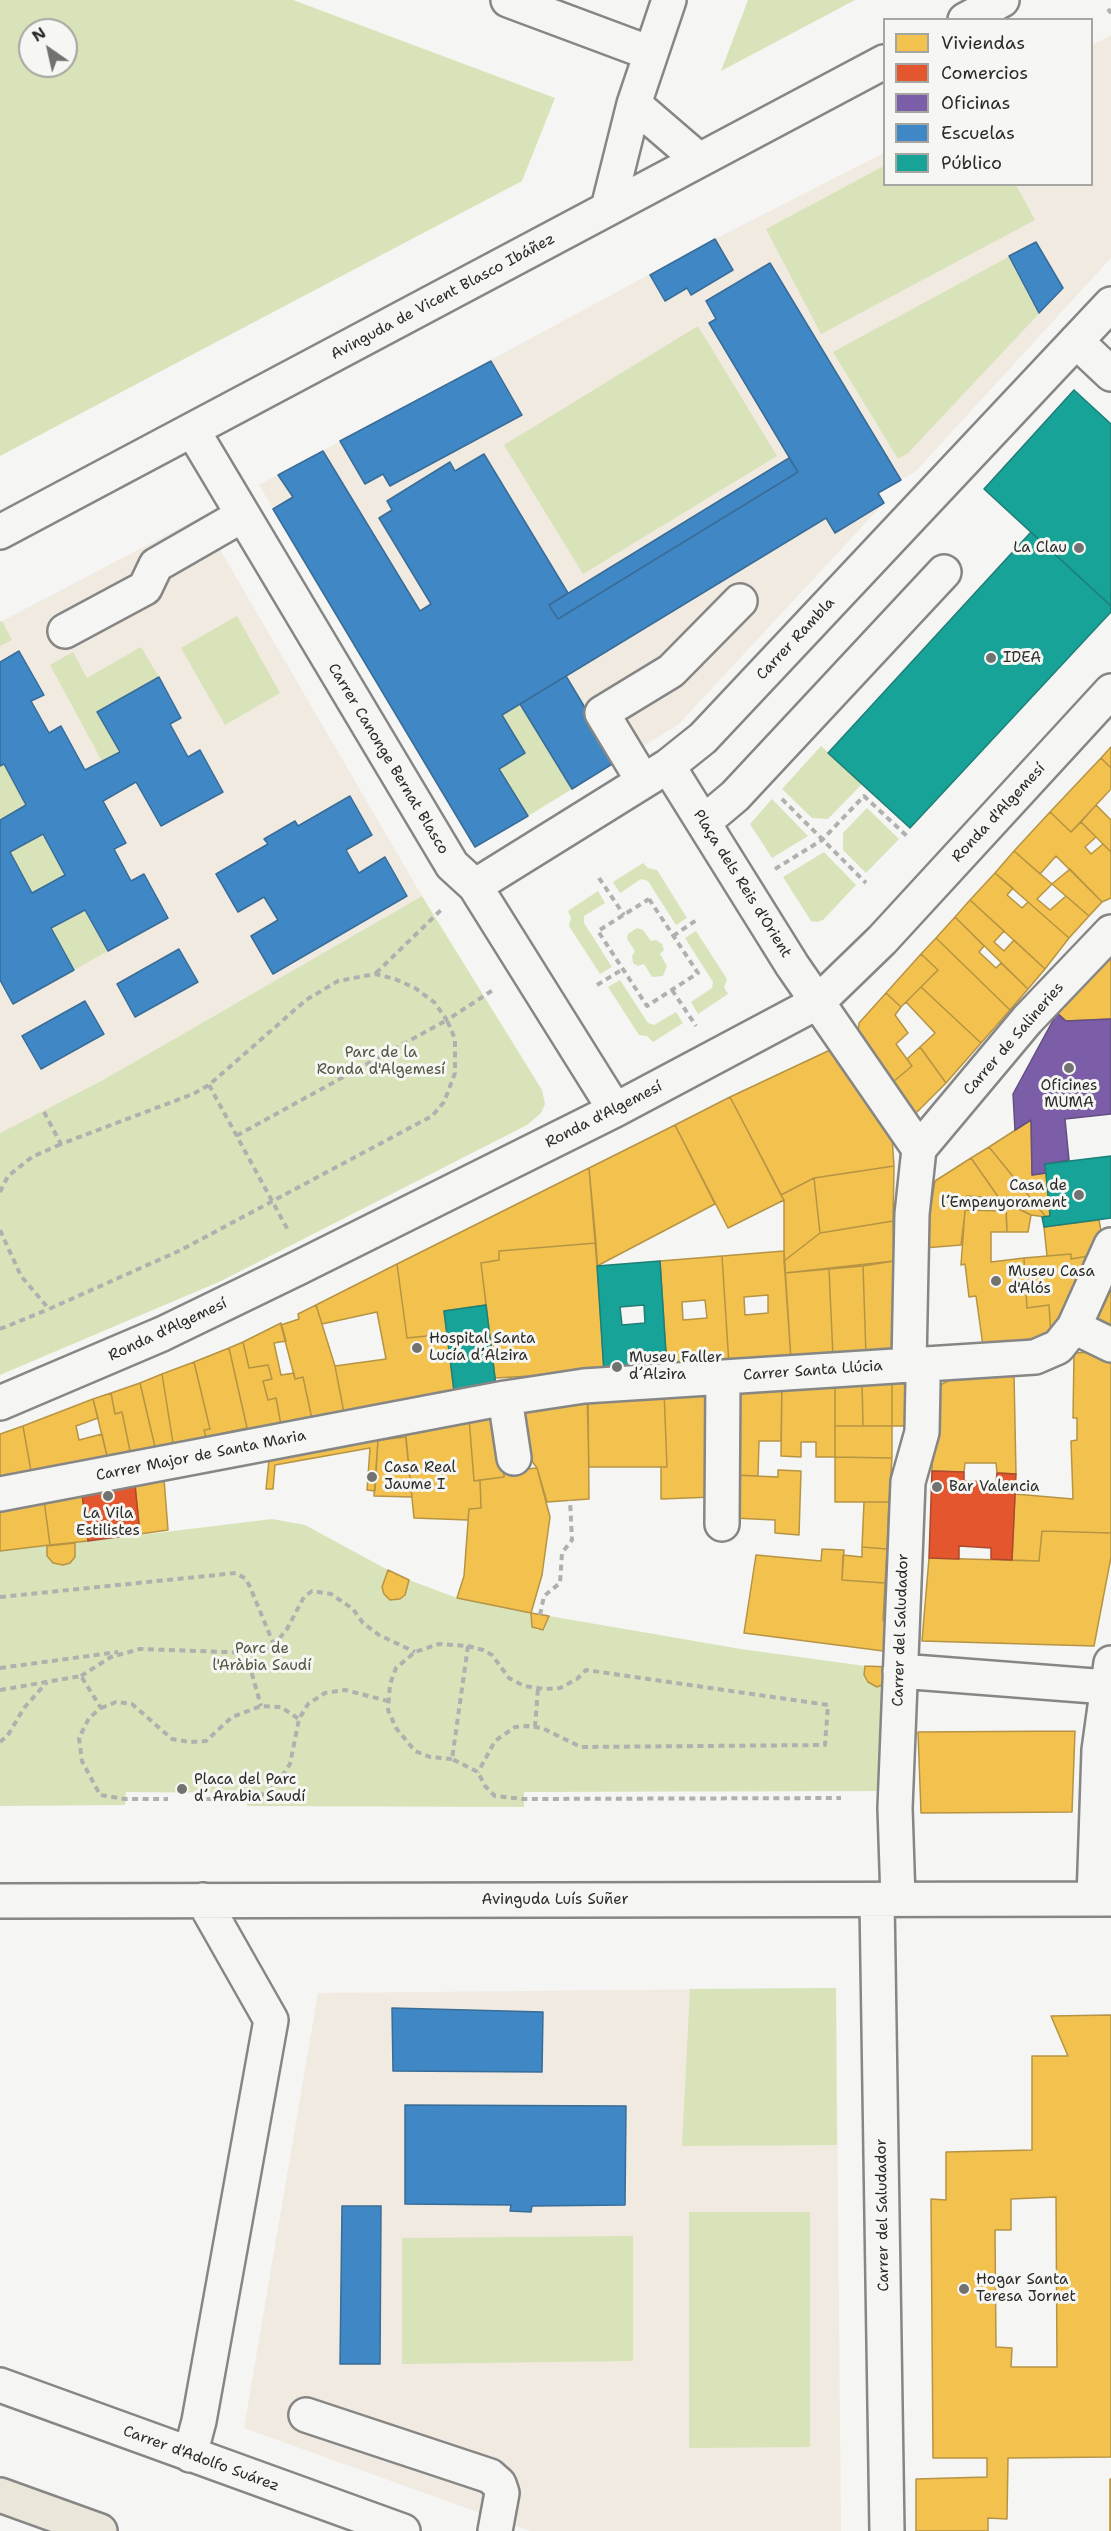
<!DOCTYPE html>
<html>
<head>
<meta charset="utf-8">
<style>
	body { margin:0 }
	#map { position:relative; width:1111px; height:2531px; overflow:hidden; background:#f5f5f3; font-family:"Shantell Sans",sans-serif }
	canvas { display:block }
	.legend { position:absolute; left:883px; top:18px; width:210px; height:168px; box-sizing:border-box; background:#f6f6f2; border:2px solid #a5a5a2; margin:0; padding:8px 10px; list-style:none; font-size:18px; color:#2b2b2b }
	.legend li { display:flex; align-items:center; gap:12px; height:30px }
	.legend b { width:30px; border:2px solid #a5a5a2 }
	.north { position:absolute; left:18px; top:18px; width:60px; height:60px; box-sizing:border-box; background:#f6f6f2; border:2px solid #a5a5a2; border-radius:50%; rotate:326deg; font-size:16px; font-weight:700; line-height:24px; text-align:center; color:#2b2b2b }
	.north::after { content:''; display:block; margin:auto; width:21px; height:27px; background:#727271; clip-path:polygon(50% 0,100% 100%,50% 72%,0 100%) }
</style>
</head>
<body>
<div id="map">
<canvas width="1111" height="2531"></canvas>
<ul class="legend">
<li><b style="height:16px;background:#f2c14e"></b>Viviendas</li>
<li><b style="height:16px;background:#e4572e"></b>Comercios</li>
<li><b style="height:16px;background:#7b5ea7"></b>Oficinas</li>
<li><b style="height:16px;background:#3f88c5"></b>Escuelas</li>
<li><b style="height:16px;background:#17a398"></b>Público</li>
</ul>
<div class="north">N</div>
</div>
<script>
const context = document.querySelector('canvas').getContext('2d');
context.lineJoin = 'round';
function paint(path, color) { context.fillStyle = color; context.fill(path, 'evenodd'); }
const poly = rows => new Path2D(rows.map(r => 'M' + r).join(''));
function stroke(path, color, width, dash) { context.strokeStyle = color; context.lineWidth = width; context.lineCap = dash ? 'butt' : 'round'; context.setLineDash(dash || []); context.stroke(path); }
function write(font, color, halo, rows, align = 'center') {
  context.font = font + ' "Shantell Sans",sans-serif'; context.lineWidth = 6; context.setLineDash([]); context.textBaseline = 'middle'; context.strokeStyle = halo; context.fillStyle = color; for (const [text, x, y, turn = 0] of rows) {
    context.save(); context.translate(x, y); context.rotate((+turn || 0) * Math.PI / 180); context.textAlign = isNaN(turn) ? turn : align; if (halo) context.strokeText(text, 0, 0); context.fillText(text, 0, 0); context.restore();
  }
}
paint(poly([
	[1111,35,1111,258,916,471,878,493,884,503,678,725,475,847,259,485,715,239,884,153,884,184,1092,184,1092,45],
	[201,517,422,896,103,1080,0,1133,0,622],
	[836,1988,841,2531,530,2531,244,2428,318,1993]
]), '#f1eae1');
paint(poly([
	[0,0,293,0,555,98,522,181,0,456],
	[30,30,66,30,66,66,30,66],
	[748,0,855,0,721,71],
	[884,166,884,184,1016,185,1035,220,821,334,766,229],
	[1036,242,1063,288,908,453,898,459,833,352],
	[698,326,777,456,583,574,504,445],
	[237,616,280,693,225,725,181,648],
	[2,621,12,640,0,646,0,622],
	[141,647,159,677,97,712,120,752,102,761,50,665,73,652,87,678],
	[520,704,572,789,528,816,499,769,525,753,502,715],
	[821,746,862,784,828,819,812,818,782,789],
	[4,764,26,805,0,820,0,766],
	[772,799,808,836,772,858,750,824],
	[867,808,899,839,866,873,843,850,843,833],
	[43,834,65,875,32,893,10,852],
	[824,852,856,885,823,920,817,922,811,921,783,877],
	[643,863,648,868,657,870,687,918,676,925,648,881,641,879,620,893,613,882],
	[598,891,605,903,584,916,584,923,612,967,600,974,569,926,571,918,568,911],
	[422,896,542,1090,545,1104,541,1113,527,1125,221,1281,0,1375,0,1133,103,1080],
	[85,910,108,951,74,970,51,928],
	[637,928,643,930,651,941,656,940,662,944,664,950,660,954,667,966,663,976,652,977,644,964,638,966,633,963,632,956,635,951,627,939,628,934],
	[696,931,727,979,724,987,728,994,698,1014,691,1002,712,988,713,982,685,938],
	[620,980,648,1023,654,1025,676,1012,683,1023,653,1042,647,1036,639,1035,608,987],
	[272,1519,305,1525,388,1570,382,1588,390,1600,400,1599,405,1595,409,1580,457,1598,531,1613,532,1627,537,1630,544,1630,549,1616,741,1649,865,1666,864,1675,868,1682,877,1686,887,1683,882,1791,524,1792,524,1807,247,1806,247,1793,126,1792,125,1805,0,1806,0,1551,47,1546,48,1557,53,1563,63,1565,75,1557,75,1543],
	[836,1988,837,2145,682,2146,690,1989],
	[689,2212,810,2212,810,2447,689,2448],
	[633,2236,633,2361,402,2364,402,2238]
]), '#d9e3b9');
const homes = poly([
	[1111,747,1111,768,1101,758,1111,747],
	[1101,758,1111,768,1111,789,1071,832,1050,812,1101,758],
	[1096,805,1111,820,1111,852,1081,822,1096,805],
	[1050,812,1071,832,1081,822,1096,837,1085,847,1091,854,1103,844,1111,852,1111,898,1102,902,1056,856,1040,874,1014,851,1050,812],
	[1014,851,1052,884,1037,899,1050,910,1066,896,1089,916,1069,938,995,873,1014,851],
	[1070,869,1102,902,1089,916,1052,884,1070,869],
	[995,873,1013,888,1007,895,1022,908,1028,902,1069,938,1045,969,970,900,995,873],
	[970,900,1004,931,994,942,1004,951,1014,940,1045,969,1028,989,955,917,970,900],
	[955,917,984,946,979,952,996,968,1001,963,1028,989,1010,1010,936,938,955,917],
	[936,938,1010,1010,981,1043,921,987,938,970,921,954,936,938],
	[1111,952,1111,1019,1066,1021,1057,1013,1111,952],
	[921,954,938,970,901,1007,886,993,921,954],
	[921,987,981,1043,946,1083,920,1047,935,1033,906,1002,921,987],
	[886,993,901,1007,895,1015,908,1033,896,1044,912,1066,893,1082,858,1034,859,1023,886,993],
	[920,1047,946,1083,916,1113,893,1082,912,1066,907,1059,920,1047],
	[830,1050,892,1137,894,1166,814,1178,781,1195,730,1097,830,1050],
	[730,1097,784,1200,728,1228,675,1125,730,1097],
	[1031,1120,1032,1175,1046,1173,1050,1216,1046,1217,989,1147,1031,1120],
	[675,1125,715,1204,597,1266,589,1168,675,1125],
	[989,1147,1046,1217,1031,1215,999,1198,971,1158,989,1147],
	[971,1158,999,1198,967,1196,961,1245,924,1248,935,1181,971,1158],
	[894,1166,893,1221,820,1233,814,1178,894,1166],
	[589,1168,596,1243,499,1251,499,1260,481,1263,486,1305,444,1311,447,1334,407,1338,397,1264,589,1168],
	[814,1178,820,1233,784,1261,784,1200,781,1195,814,1178],
	[1006,1203,1031,1215,1028,1232,1007,1232,1006,1203],
	[965,1210,1006,1211,1007,1232,991,1232,991,1262,1024,1258,1027,1308,1049,1305,1051,1336,983,1346,976,1296,969,1297,965,1264,961,1265,965,1210],
	[1099,1220,1102,1236,1094,1255,1071,1259,1071,1254,1047,1256,1044,1227,1099,1220],
	[893,1221,894,1261,785,1273,784,1261,820,1233,893,1221],
	[596,1243,604,1372,495,1378,481,1263,499,1260,499,1251,596,1243],
	[784,1251,791,1360,729,1365,722,1256,784,1251],
	[768,1295,768,1313,745,1315,744,1297,768,1295],
	[1071,1254,1071,1259,1094,1255,1051,1336,1049,1305,1027,1308,1024,1258,1071,1254],
	[722,1256,729,1365,667,1369,660,1261,722,1256],
	[705,1300,707,1318,683,1320,682,1302,705,1300],
	[894,1261,895,1354,866,1355,863,1266,894,1261],
	[397,1264,407,1338,447,1334,454,1391,344,1413,335,1366,386,1359,377,1312,322,1324,316,1305,397,1264],
	[863,1266,866,1355,833,1357,829,1269,863,1266],
	[829,1269,833,1357,791,1360,785,1273,829,1269],
	[1111,1282,1111,1339,1092,1331,1111,1282],
	[316,1305,335,1366,344,1413,312,1419,303,1377,295,1379,281,1325,299,1319,298,1314,316,1305],
	[281,1323,286,1341,274,1343,281,1375,294,1373,295,1379,303,1377,312,1419,281,1425,276,1398,268,1400,263,1381,272,1379,268,1365,249,1368,243,1342,281,1323],
	[243,1342,249,1368,268,1365,272,1379,263,1381,268,1400,276,1398,281,1425,248,1432,229,1348,243,1342],
	[229,1348,247,1428,206,1437,204,1430,210,1429,194,1362,229,1348],
	[1111,1351,1111,1533,1042,1531,1039,1561,1012,1560,1015,1494,1073,1499,1071,1441,1077,1440,1077,1418,1073,1418,1074,1353,1111,1351],
	[194,1362,210,1429,204,1430,206,1437,173,1443,162,1374,194,1362],
	[162,1374,173,1443,155,1447,140,1383,162,1374],
	[1014,1374,1016,1474,997,1473,996,1463,965,1463,964,1472,932,1471,935,1393,940,1385,950,1380,1014,1374],
	[914,1379,914,1426,892,1426,892,1381,914,1379],
	[862,1381,863,1426,835,1426,835,1382,862,1381],
	[862,1381,892,1381,892,1426,863,1426,862,1381],
	[835,1382,835,1457,816,1457,816,1442,801,1442,801,1457,781,1456,782,1384,835,1382],
	[140,1383,155,1447,130,1451,122,1412,115,1414,111,1393,140,1383],
	[733,1384,782,1384,781,1441,759,1441,758,1476,734,1475,733,1384],
	[712,1388,713,1497,661,1499,661,1467,667,1467,664,1390,712,1388],
	[664,1390,667,1467,589,1467,587,1393,664,1390],
	[111,1393,115,1414,122,1412,130,1451,107,1456,93,1399,111,1393],
	[588,1398,589,1499,547,1502,537,1468,529,1457,522,1407,588,1398],
	[93,1399,98,1418,76,1426,79,1440,102,1434,107,1456,31,1471,23,1426,93,1399],
	[499,1414,504,1477,474,1481,469,1418,499,1414],
	[469,1418,474,1481,480,1480,481,1508,469,1509,468,1520,414,1518,405,1430,469,1418],
	[23,1426,31,1471,0,1477,0,1434,23,1426],
	[835,1426,892,1426,892,1458,835,1457,835,1426],
	[406,1437,412,1497,374,1496,378,1440,406,1437],
	[378,1440,375,1491,367,1490,370,1448,275,1465,273,1489,266,1489,269,1460,378,1440],
	[835,1457,892,1458,889,1502,835,1502,835,1457],
	[537,1468,550,1517,542,1575,531,1613,457,1598,464,1576,469,1509,481,1508,480,1480,504,1477,504,1471,537,1468],
	[778,1470,801,1471,799,1535,775,1533,775,1520,733,1518,734,1475,778,1477,778,1470],
	[164,1479,168,1530,140,1534,135,1485,164,1479],
	[82,1494,88,1541,50,1545,44,1500,82,1494],
	[44,1500,50,1545,0,1551,0,1508,44,1500],
	[864,1502,889,1502,887,1549,862,1547,864,1502],
	[1042,1531,1111,1533,1111,1557,1094,1646,922,1641,929,1558,1039,1561,1042,1531],
	[75,1543,75,1557,70,1563,63,1565,53,1563,47,1556,47,1546,75,1543],
	[862,1547,887,1549,885,1583,842,1580,843,1555,862,1557,862,1547],
	[822,1549,844,1550,842,1580,885,1583,883,1620,893,1621,891,1652,744,1633,756,1555,821,1561,822,1549],
	[388,1570,409,1580,405,1595,400,1599,390,1600,384,1594,382,1587,388,1570],
	[531,1613,549,1616,543,1630,532,1627,531,1613],
	[865,1666,890,1667,887,1683,877,1687,868,1682,864,1675,865,1666],
	[1075,1731,1072,1812,921,1813,918,1732,1075,1731],
	[1111,2015,1111,2457,1008,2458,1007,2519,988,2518,988,2531,916,2531,916,2479,987,2477,987,2458,933,2458,931,2199,946,2200,946,2152,1032,2150,1032,2056,1068,2056,1051,2016,1111,2015],
	[1056,2197,1057,2367,1011,2367,1012,2348,996,2347,995,2230,1011,2230,1011,2199,1056,2197],
	[1110,2479,1111,2479,1111,2531,1110,2531,1110,2479]
]);
paint(homes, '#f2c14e');
stroke(homes, '#b69444', 1.5);
const shops = poly([
	[932,1471,964,1472,964,1481,996,1482,997,1473,1016,1474,1012,1560,991,1559,991,1548,959,1546,959,1559,929,1558,932,1471],
	[135,1485,140,1534,88,1541,82,1494,135,1485]
]);
paint(shops, '#e4572e');
stroke(shops, '#ac4a2d', 1.5);
const offices = poly([
	[1057,1013,1066,1021,1111,1019,1111,1114,1065,1119,1069,1160,1045,1164,1046,1173,1032,1175,1031,1120,1015,1130,1013,1094,1057,1013]
]);
paint(offices, '#7b5ea7');
stroke(offices, '#634f82', 1.5);
const schools = poly([
	[715,239,733,270,691,295,687,288,665,301,650,275,715,239],
	[1036,242,1063,288,1039,313,1009,256,1036,242],
	[770,263,901,480,878,493,884,503,835,533,826,518,502,715,525,753,499,769,528,816,475,847,273,509,293,497,278,475,323,451,420,611,431,604,379,518,392,510,387,501,450,462,455,471,484,454,568,593,549,605,558,619,798,472,709,323,716,319,706,301,770,263],
	[491,361,522,415,390,486,383,474,365,484,340,441,491,361],
	[789,458,798,472,558,619,549,605,789,458],
	[19,651,44,695,31,701,49,733,61,726,85,770,120,752,97,712,159,677,181,718,170,724,188,757,200,750,223,792,161,826,136,782,103,801,126,843,114,849,131,881,144,874,168,918,108,951,85,910,51,928,74,970,13,1004,0,980,0,820,26,805,4,764,0,766,0,662,19,651],
	[43,834,65,875,32,893,10,852,43,834],
	[566,676,617,761,572,789,520,704,566,676],
	[350,796,372,835,346,850,359,873,385,857,407,896,273,974,251,936,278,920,264,897,238,912,216,874,268,844,264,839,295,821,298,826,350,796],
	[179,949,198,982,135,1017,117,984,179,949],
	[85,1001,104,1034,41,1069,22,1036,85,1001],
	[392,2008,543,2012,542,2072,393,2071,392,2008],
	[405,2105,626,2106,625,2205,532,2206,531,2212,510,2211,511,2205,405,2204,405,2105],
	[342,2206,381,2206,380,2364,340,2364,342,2206]
]);
paint(schools, '#3f88c5');
stroke(schools, '#396c97', 1.5);
const public = poly([
	[1074,390,1111,424,1111,606,984,489,1074,390],
	[1031,532,1111,606,1111,612,910,828,828,753,1031,532],
	[1111,1156,1111,1218,1044,1227,1042,1217,1050,1216,1045,1164,1111,1156],
	[660,1261,667,1369,604,1372,597,1266,660,1261],
	[644,1305,645,1323,622,1325,620,1307,644,1305],
	[486,1305,496,1386,454,1391,444,1311,486,1305]
]);
paint(public, '#17a398');
stroke(public, '#1d7f77', 1.5);
const minor = poly([
	[508,0,650,53],
	[965,20,1002,0],
	[634,104,699,160],
	[608,208,634,104,669,0],
	[1076,341,1111,374],
	[193,431,452,865,475,886,615,1110],
	[0,532,884,62],
	[65,631,145,588,156,565,243,515],
	[668,766,792,965,919,1149],
	[643,781,602,713,671,671,740,601],
	[704,822,735,796,944,572],
	[475,886,668,766,703,738,1111,304],
	[1074,1327,1111,1345],
	[909,1364,912,1214,919,1149,1027,1020,1111,932],
	[505,1398,514,1458],
	[0,1403,162,1334,298,1268,615,1110,818,1002,882,940,1111,691],
	[0,1494,505,1398,584,1386,1035,1357,1058,1347,1074,1327,1111,1245],
	[722,1524,723,1378],
	[900,1671,1107,1687],
	[898,1899,895,1808,908,1482,922,1432,923,1382,920,1363],
	[1094,1899,1099,1750,1111,1663],
	[877,1900,887,2531],
	[0,1901,1111,1899],
	[0,2385,403,2531],
	[306,2415,490,2476,499,2484,502,2493,495,2531],
	[190,2455,199,2421,271,2020,203,1900]
]);
const major = poly([
	[0,2495,100,2531]
]);
stroke(minor, '#868685', 38);
stroke(major, '#868685', 38);
stroke(poly([
	[1108,9,1111,13],
	[782,799,866,883],
	[775,869,822,840,864,796,909,838],
	[599,878,624,915],
	[649,899,698,973,647,1006,598,931,649,899],
	[673,936,698,919],
	[376,973,442,909],
	[597,985,623,969],
	[672,990,696,1026],
	[209,1085,289,1232],
	[44,1112,61,1144,193,1094,209,1085,306,1000,338,981,375,974,395,979,415,988,434,1002,447,1020,493,990],
	[0,1192,8,1176,32,1157,61,1144],
	[0,1230,21,1276,49,1309,181,1250,432,1116,444,1102,455,1073,455,1039,447,1020,236,1136],
	[0,1329,49,1309],
	[0,1597,236,1573,246,1579,250,1587,274,1645],
	[540,1615,544,1596,560,1583,562,1553,572,1540,570,1500],
	[468,1646,452,1759,478,1772,485,1786,495,1796,524,1799,841,1798],
	[246,1653,261,1706],
	[0,1668,118,1652],
	[81,1676,111,1657,140,1649,255,1653,274,1645,287,1629,304,1597,312,1591,331,1594,353,1609,363,1623,379,1635,415,1652],
	[0,1690,81,1676,101,1708,89,1718,79,1738,82,1761,100,1795,125,1799,168,1799],
	[101,1708,116,1702,132,1704,172,1739,190,1742,206,1741,232,1717,261,1706,281,1707,299,1719],
	[535,1727,538,1688],
	[0,1742,8,1735,24,1708,47,1682],
	[452,1759,430,1757,415,1751,396,1728,388,1710,390,1684,396,1668,415,1652,439,1644,468,1646,483,1650,492,1655,509,1678,524,1686,545,1689,560,1688,577,1679,586,1670,828,1705,825,1745,581,1747,542,1728,528,1726,515,1727,495,1741,478,1772],
	[196,1799,247,1799,264,1794,277,1784,290,1764,299,1719,308,1704,325,1693,345,1690,388,1701]
]), '#b0b0af', 4, [6, 4.5]);
stroke(minor, '#f5f5f3', 33);
stroke(major, '#eae7da', 33);
for (const [x, y, r, color] of [
	[1079,548,6,"#727271"],
	[991,658,6,"#727271"],
	[1069,1068,6,"#727271"],
	[1079,1195,6,"#727271"],
	[996,1281,6,"#727271"],
	[417,1348,6,"#727271"],
	[617,1367,6,"#727271"],
	[372,1477,6,"#727271"],
	[937,1487,6,"#727271"],
	[108,1496,6,"#727271"],
	[182,1789,6,"#727271"],
	[964,2289,6,"#727271"]
]) { const dot = new Path2D(); dot.arc(x, y, r, 0, 2 * Math.PI); context.fillStyle = color; context.fill(dot); stroke(dot, '#f6f6f2', 2); }
write('15px', '#2b2b2b', '#f6f6f2', [
	["Avinguda de Vicent Blasco Ibáñez",443,297,-28],
	["Carrer Rambla",796,639,-47],
	["Carrer Canonge Bernat Blasco",388,759,59],
	["Ronda d'Algemesí",999,813,-47],
	["Plaça dels Reis d'Orient",742,884,58],
	["Carrer de Salineries",1014,1039,-49],
	["Ronda d'Algemesí",604,1115,-27],
	["Ronda d'Algemesí",168,1330,-25],
	["Carrer Santa Llúcia",813,1371,-4],
	["Carrer Major de Santa Maria",201,1456,-11],
	["Carrer del Saludador",901,1630,-88],
	["Avinguda Luís Suñer",555,1900],
	["Carrer del Saludador",883,2215,-91],
	["Carrer d'Adolfo Suárez",201,2459,20]
]);
write('15px', '#2b2b2b', '#f6f6f2', [
	["La Clau",1067,548,"right"],
	["IDEA",1003,658],
	["Oficines",1069,1086,"center"],
	["MUMA",1069,1103,"center"],
	["Casa de",1067,1186,"right"],
	["l´Empenyorament",1067,1203,"right"],
	["Museu Casa",1008,1272],
	["d'Alós",1008,1289],
	["Hospital Santa",429,1339],
	["Lucía d´Alzira",429,1356],
	["Museu Faller",629,1358],
	["d´Alzira",629,1375],
	["Casa Real",384,1468],
	["Jaume I",384,1485],
	["Bar Valencia",949,1487],
	["La Vila",108,1514,"center"],
	["Estilistes",108,1531,"center"],
	["Placa del Parc",194,1780],
	["d´ Arabia Saudí",194,1797],
	["Hogar Santa",976,2280],
	["Teresa Jornet",976,2297]
], 'left');
write('15px', '#515643', '#f6f6f2', [
	["Parc de la",381,1053],
	["Ronda d'Algemesí",381,1070],
	["Parc de",262,1649],
	["l'Aràbia Saudí",262,1666]
]);
</script>
</body>
</html>
